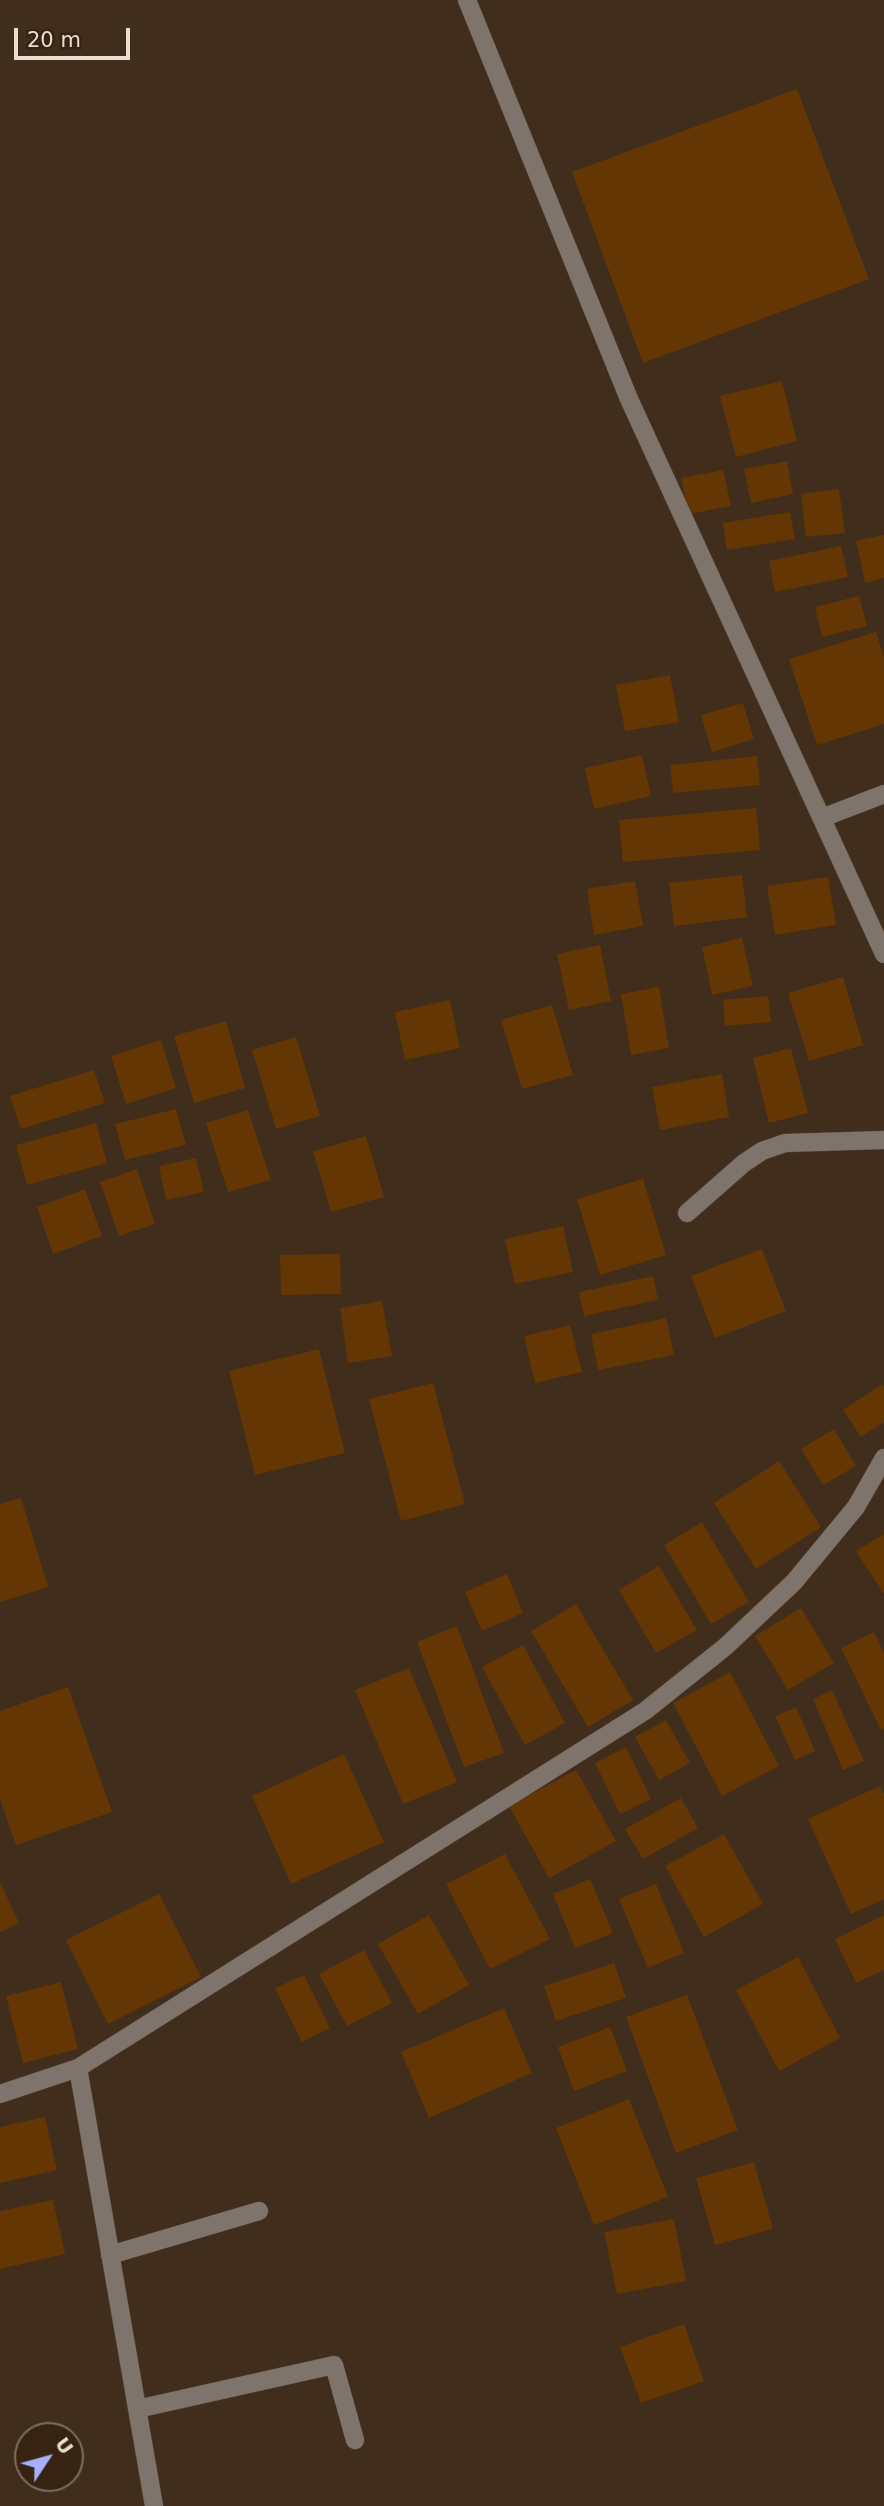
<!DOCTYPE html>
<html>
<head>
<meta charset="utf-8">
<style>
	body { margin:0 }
	#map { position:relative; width:884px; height:2506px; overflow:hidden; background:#412d1c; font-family:"DejaVu Sans",sans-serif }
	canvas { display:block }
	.north { position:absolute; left:14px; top:2422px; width:70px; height:70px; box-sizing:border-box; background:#362312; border:2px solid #7e6d5f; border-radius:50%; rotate:54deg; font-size:19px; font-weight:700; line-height:28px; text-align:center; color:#eaddd2 }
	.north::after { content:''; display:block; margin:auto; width:24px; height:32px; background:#a8b0fc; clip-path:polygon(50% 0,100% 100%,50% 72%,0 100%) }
	.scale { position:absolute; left:14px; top:28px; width:116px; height:32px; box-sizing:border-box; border:4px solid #eaddd2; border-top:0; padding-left:9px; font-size:21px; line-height:24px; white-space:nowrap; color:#eaddd2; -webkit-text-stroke:5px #362312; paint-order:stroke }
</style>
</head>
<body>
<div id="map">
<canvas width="884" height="2506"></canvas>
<div class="north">U</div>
<div class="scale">20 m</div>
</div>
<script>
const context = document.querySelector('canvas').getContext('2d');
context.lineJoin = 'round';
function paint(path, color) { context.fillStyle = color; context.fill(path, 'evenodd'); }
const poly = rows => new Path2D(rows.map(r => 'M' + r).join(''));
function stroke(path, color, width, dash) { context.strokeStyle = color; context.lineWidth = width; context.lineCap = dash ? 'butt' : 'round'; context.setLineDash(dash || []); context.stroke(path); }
paint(poly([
	[797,89,869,279,643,363,572,172],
	[782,381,797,441,736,457,720,396],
	[787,461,793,494,751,503,744,469],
	[723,470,731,506,689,514,681,478],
	[839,489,845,533,806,537,801,494],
	[790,512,795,539,727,550,723,523],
	[884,535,884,578,865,583,856,541],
	[841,546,848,577,775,592,769,561],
	[859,596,867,626,822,637,815,607],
	[876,632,884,657,884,724,817,745,789,659],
	[670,675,679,722,625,731,616,685],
	[743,703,754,739,712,752,701,715],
	[642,755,651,796,594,809,585,768],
	[757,756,760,785,673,793,670,765],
	[756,808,760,850,623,862,619,820],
	[742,875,747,917,674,926,669,883],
	[828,877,836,925,775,935,767,886],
	[635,881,643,926,594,935,587,889],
	[742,938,753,986,712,995,702,947],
	[600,945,611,1001,569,1010,557,954],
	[843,977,863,1045,809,1061,788,993],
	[659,987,669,1048,631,1055,621,994],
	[768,996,771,1022,725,1026,723,1000],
	[450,1000,460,1048,405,1060,395,1012],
	[552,1005,573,1075,522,1089,501,1020],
	[226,1021,245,1088,194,1103,174,1036],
	[296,1037,320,1116,276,1129,252,1050],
	[161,1040,176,1088,126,1104,111,1056],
	[791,1048,808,1113,769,1123,753,1058],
	[94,1070,105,1103,21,1129,10,1096],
	[722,1074,729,1117,660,1130,652,1087],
	[176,1109,186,1145,125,1160,115,1124],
	[248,1110,271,1180,228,1192,206,1123],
	[96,1123,107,1163,27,1185,16,1145],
	[366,1136,384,1197,331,1212,313,1151],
	[196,1158,204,1192,166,1200,159,1166],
	[137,1169,155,1224,119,1236,100,1182],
	[643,1179,666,1255,600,1275,577,1199],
	[85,1189,102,1236,53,1254,37,1207],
	[563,1226,573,1272,515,1284,505,1239],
	[762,1249,786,1311,715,1338,691,1276],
	[340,1254,341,1294,281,1295,280,1255],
	[653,1276,658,1300,584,1316,579,1292],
	[382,1301,392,1356,348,1363,340,1308],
	[666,1318,674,1355,598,1370,591,1334],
	[570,1325,582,1372,535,1383,524,1336],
	[319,1349,345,1453,255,1475,229,1371],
	[433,1383,465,1504,401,1521,369,1399],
	[882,1384,884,1387,884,1422,861,1437,843,1410],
	[834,1429,856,1466,823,1485,801,1449],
	[779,1461,821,1527,756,1569,714,1503],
	[21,1498,48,1587,0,1602,0,1504],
	[702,1522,749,1602,711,1624,664,1545],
	[884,1534,884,1594,856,1551],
	[659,1566,697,1630,656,1653,619,1590],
	[507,1574,523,1613,482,1631,465,1592],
	[576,1604,633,1700,588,1727,531,1631],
	[801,1608,834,1663,788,1690,755,1636],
	[457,1626,504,1753,464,1767,417,1642],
	[874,1632,884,1653,884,1728,881,1730,841,1648],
	[523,1645,565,1723,525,1745,482,1667],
	[409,1668,457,1782,403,1804,355,1690],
	[730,1672,779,1766,722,1796,673,1703],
	[68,1687,112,1812,16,1845,0,1799,0,1711],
	[832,1690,864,1761,843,1770,813,1699],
	[796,1707,815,1751,795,1760,775,1716],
	[666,1720,690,1763,659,1780,635,1737],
	[626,1747,651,1799,620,1814,595,1763],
	[344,1754,384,1842,291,1884,252,1796],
	[576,1770,616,1841,549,1878,509,1806],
	[880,1786,884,1794,884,1899,851,1914,808,1819],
	[681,1798,698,1828,643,1859,625,1829],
	[724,1834,763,1904,704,1937,665,1866],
	[505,1854,550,1939,490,1969,446,1884],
	[590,1879,613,1933,575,1948,553,1894],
	[0,1882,19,1923,0,1932],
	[656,1884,684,1953,648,1968,619,1899],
	[159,1894,201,1977,108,2024,66,1940],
	[429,1915,469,1985,418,2014,378,1944],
	[884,1915,884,1970,856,1983,835,1939],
	[364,1950,392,2003,347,2026,319,1974],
	[798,1957,840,2038,779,2071,736,1990],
	[614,1963,626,1998,556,2021,544,1986],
	[304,1975,330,2028,302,2042,275,1988],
	[61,1982,78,2049,23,2063,6,1996],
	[687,1995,738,2130,676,2153,626,2017],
	[504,2008,532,2073,429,2118,401,2052],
	[610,2027,627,2071,574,2091,558,2047],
	[629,2099,668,2197,594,2225,556,2128],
	[45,2117,57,2170,0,2183,0,2127],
	[754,2162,773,2229,715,2245,696,2178],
	[53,2200,65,2254,0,2269,0,2211],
	[674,2219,686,2281,617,2294,604,2232],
	[684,2324,704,2381,641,2403,620,2347]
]), '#633604');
const minor = poly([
	[467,0,629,399,884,954],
	[822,818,884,794],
	[687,1213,744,1163,762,1151,785,1143,884,1140],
	[78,2068,154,2506],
	[0,2094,78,2068,645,1711,725,1647,794,1582,856,1507,884,1458],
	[110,2255,259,2211],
	[137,2409,334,2365,355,2440]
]);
stroke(minor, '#5c4939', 19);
stroke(minor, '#7f746c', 18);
</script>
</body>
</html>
